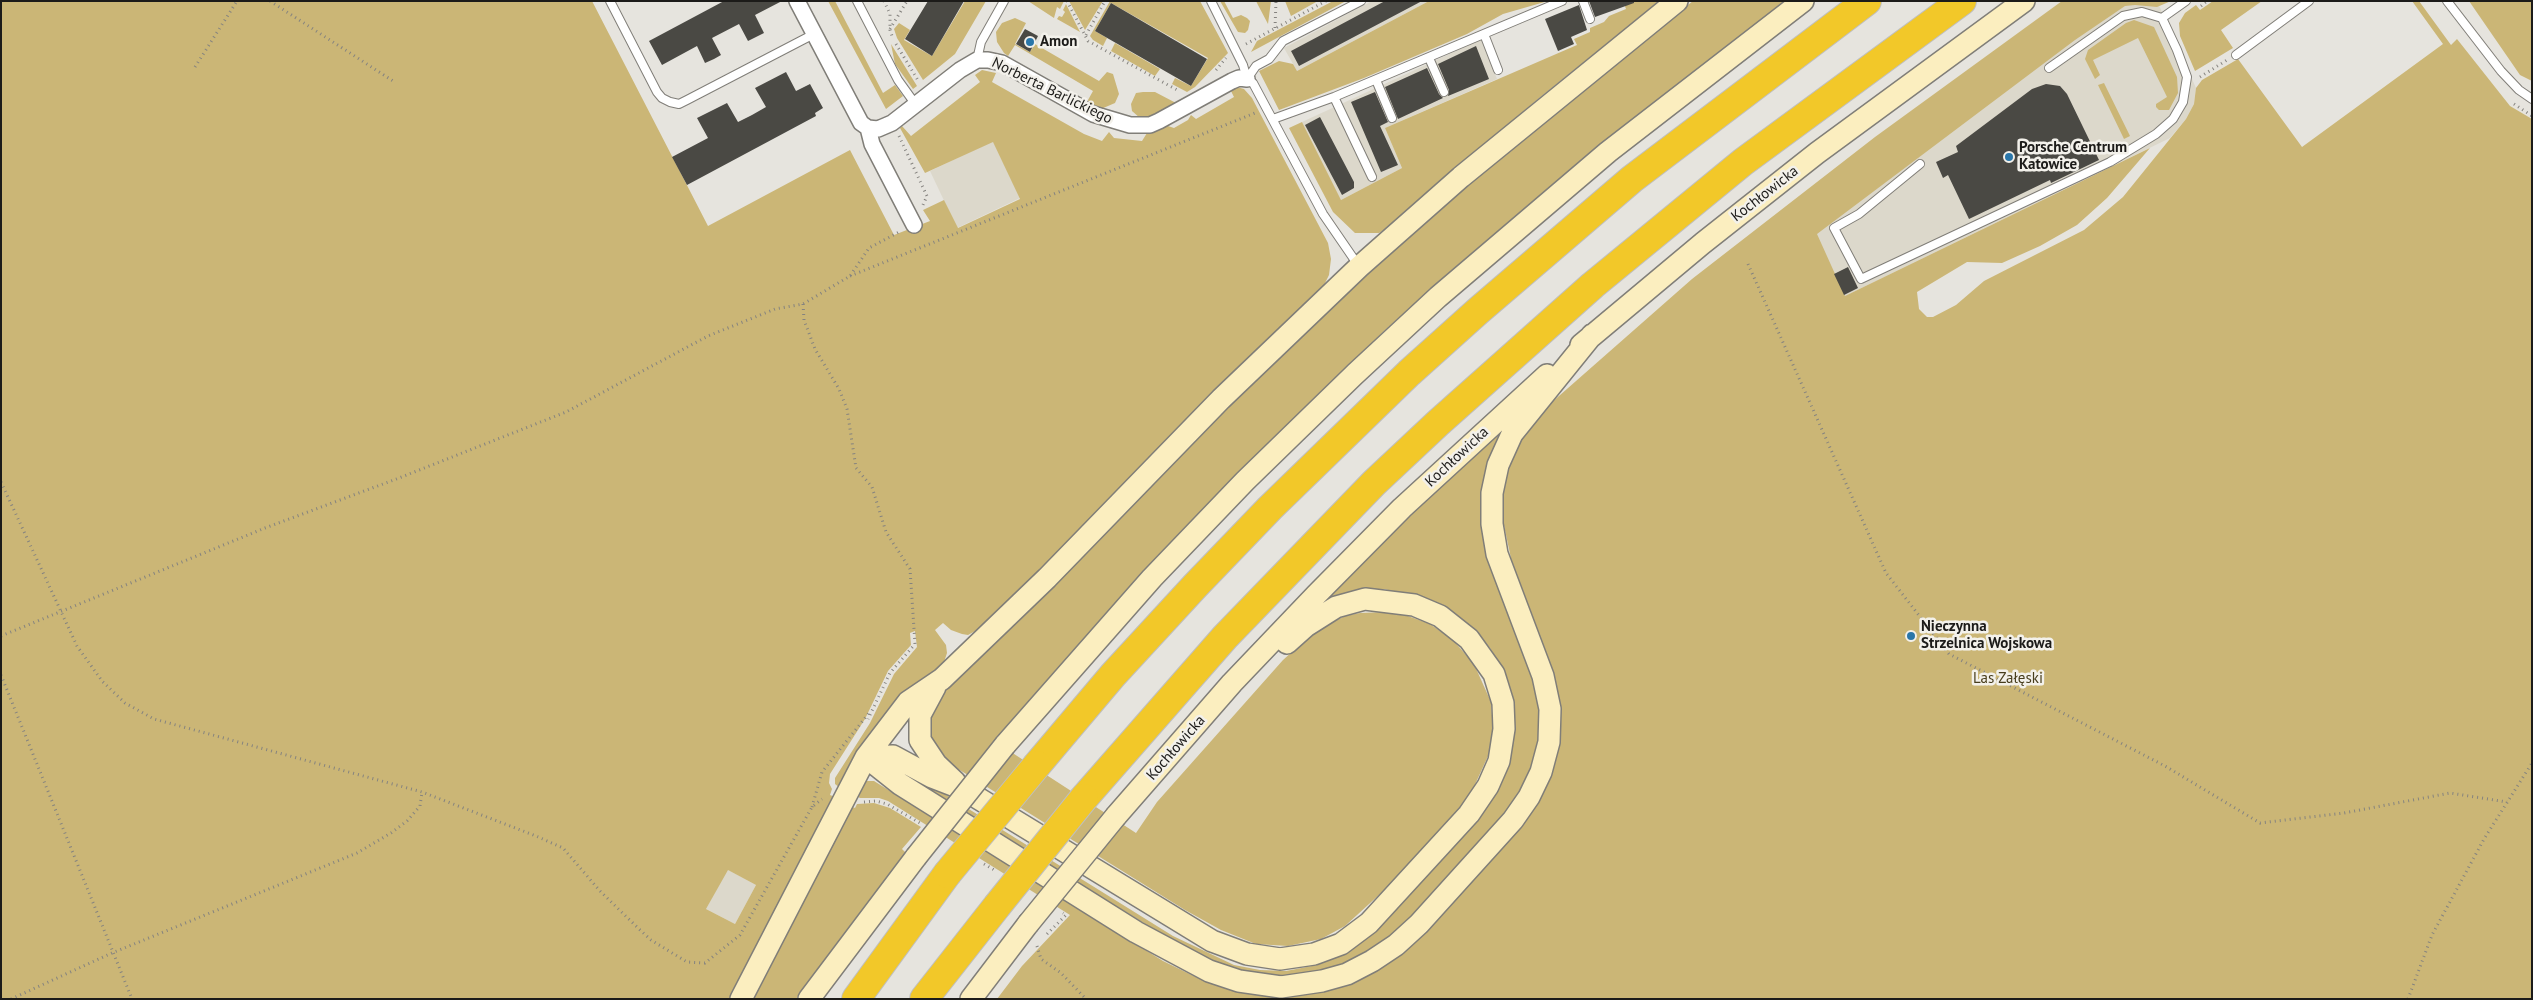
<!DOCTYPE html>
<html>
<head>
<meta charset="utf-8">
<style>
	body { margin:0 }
	#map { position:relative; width:2533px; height:1000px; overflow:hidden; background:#e6e4de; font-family:"PT Sans",sans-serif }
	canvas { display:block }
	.frame { position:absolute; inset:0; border:2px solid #1c1b19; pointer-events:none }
</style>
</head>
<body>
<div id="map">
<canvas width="2533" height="1000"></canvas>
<div class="frame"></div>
</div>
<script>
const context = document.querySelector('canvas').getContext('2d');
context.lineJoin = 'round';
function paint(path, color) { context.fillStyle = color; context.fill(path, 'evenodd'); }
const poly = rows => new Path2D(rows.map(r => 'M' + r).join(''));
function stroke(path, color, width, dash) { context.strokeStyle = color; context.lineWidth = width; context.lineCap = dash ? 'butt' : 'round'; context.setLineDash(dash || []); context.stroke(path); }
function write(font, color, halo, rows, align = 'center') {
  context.font = font + ' "PT Sans",sans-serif'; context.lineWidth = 5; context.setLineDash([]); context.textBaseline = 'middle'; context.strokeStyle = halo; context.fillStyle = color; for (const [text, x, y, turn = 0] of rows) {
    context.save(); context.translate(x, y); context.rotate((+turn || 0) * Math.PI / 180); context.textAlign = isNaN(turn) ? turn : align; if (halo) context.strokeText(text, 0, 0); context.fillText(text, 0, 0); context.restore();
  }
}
paint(poly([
	[1372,1,1429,1,1297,71,1284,48],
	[2110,1,2157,1,2196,88,2194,104,2186,119,2170,138,1833,302,1801,231],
	[1482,39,1497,79,1385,128,1402,168,1341,200,1302,122],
	[993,141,1020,198,957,228,930,171],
	[727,869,756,885,735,924,706,909]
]), '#dcd8cb');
paint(poly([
	[1,1,592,1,708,226,850,150,894,235,930,221,923,210,944,200,958,228,1020,199,993,142,925,173,900,128,902,126,911,136,980,82,975,75,982,70,996,73,992,82,1084,134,1102,141,1109,132,1114,138,1142,141,1147,133,1165,125,1174,128,1188,120,1191,115,1196,119,1234,97,1231,91,1237,87,1244,89,1252,98,1328,243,1331,259,1329,275,1323,287,1040,572,977,630,968,635,962,634,951,630,943,623,935,630,946,645,947,653,944,662,892,712,840,788,835,784,835,778,870,723,894,674,917,647,915,631,910,633,911,645,888,671,865,719,830,774,829,783,832,789,830,795,835,797,732,999,1,999],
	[728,870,756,885,735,924,706,909],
	[828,1,835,1,883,93,895,85,903,96,886,109],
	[965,1,986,1,955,54,923,80,897,38,894,29,899,23,910,30,904,40,932,56],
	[1028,1,1064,1,1060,9,1057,7,1054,18],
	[1069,1,1103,1,1085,30],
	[1110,1,1200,1,1228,53,1195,87,1187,92,1172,84,1175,78,1191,86,1208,58,1111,3,1095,31,1107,38,1103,46,1093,40,1090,36],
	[1220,1,1224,1,1233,18,1241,15,1247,18,1250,21,1248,30,1245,33,1238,32],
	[1256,1,1271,1,1268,24,1258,5],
	[1285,1,1318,1,1291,16],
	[1333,1,1346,1,1251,52,1257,41],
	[1429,1,1548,1,1503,14,1467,34,1364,78,1279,110,1259,71,1279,61,1293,64,1297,71],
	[1623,1,1660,1,1538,99,1390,226,1379,233,1355,233,1333,212,1289,128,1302,122,1341,200,1402,168,1385,128,1577,45,1574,39,1590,32,1590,28,1604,22,1609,16,1626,9],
	[1693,1,1785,1,1596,148,1443,278,1383,332,1236,475,1152,562,994,741,1136,833,1157,802,1283,660,1314,632,1345,616,1360,613,1385,612,1408,616,1430,624,1453,640,1474,664,1491,702,1493,729,1489,754,1472,791,1461,806,1392,883,1345,926,1321,939,1288,946,1256,944,1221,930,1185,910,942,759,927,738,930,707,936,698,1220,414,1341,297,1459,193,1583,88],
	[2062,1,2171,1,2157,7,2135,5,2125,6,2075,40,1817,234,1845,296,2150,148,2107,198,2077,225,2040,246,2002,263,1967,262,1917,292,1919,309,1927,317,1933,317,1956,305,1984,281,2084,230,2123,197,2186,119,2194,104,2196,88,2202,80,2238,59,2302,147,2443,44,2412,1,2419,1,2451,45,2457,39,2510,106,2532,119,2532,999,997,999,1022,966,1070,915,888,801,879,798,860,798,855,795,865,781,874,781,1163,961,1202,980,1233,991,1279,997,1316,993,1362,978,1554,761,1502,516,1504,480,1516,447,1525,433,1551,403,1692,279,1875,137],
	[2213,1,2262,1,2221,30,2233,48,2195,71,2180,36,2179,23,2185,13,2196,5,2200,10],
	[2469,1,2532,1,2532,81,2520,75],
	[1066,4,1080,32,1057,19,1059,16,1062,17,1065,12,1063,10],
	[1015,18,1026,23,1015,44,1030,52,1035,44,1099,81,1107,72,1113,74,1119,94,1115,103,1101,109,1090,105,1088,100,1093,91,1015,45,1008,56,1004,53,997,42,996,32,1002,23],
	[2134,20,2154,27,2177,77,2178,93,2169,110,2159,110,2156,107,2156,104,2167,97,2138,38,2093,60,2100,75,2095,79,2085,59,2088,50,2126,23],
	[1115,43,1160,69,1155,76,1111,51],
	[891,44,917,86,913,89,895,64],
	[2104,83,2130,136,2124,139,2098,85],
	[1143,92,1155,92,1176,103,1155,115,1140,118,1132,111,1131,104,1136,93],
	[1494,436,1498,437,1484,479,1482,531,1487,556,1536,687,1540,715,1539,737,1533,768,1522,789,1506,812,1477,846,1400,928,1372,950,1345,964,1318,972,1288,976,1261,975,1233,970,1202,957,1170,939,904,776,907,773,943,793,1173,936,1234,965,1260,970,1286,971,1317,965,1341,955,1505,773,1512,748,1514,726,1504,672,1490,648,1473,628,1453,612,1429,600,1384,589,1360,590,1333,597,1331,594,1412,513],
	[874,803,890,808,921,827,902,849,906,853,796,999,751,999,850,806,855,808,857,804]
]), '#cbb676');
paint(poly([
	[724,1,782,1,755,15,764,33,748,41,739,24,712,38,721,55,714,59,705,63,697,46,662,65,649,41],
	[928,1,964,1,932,56,905,39],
	[1385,1,1422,1,1299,66,1291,51],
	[1589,1,1634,1,1634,3,1595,17],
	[1111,3,1207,59,1191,86,1095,31],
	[1579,5,1587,30,1571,37,1574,44,1558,51,1545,19],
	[1025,29,1038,36,1030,52,1016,44],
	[1476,46,1489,79,1448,96,1449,90,1438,64],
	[1427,68,1439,94,1443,98,1398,119,1385,87],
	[786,72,796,91,810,84,823,108,815,113,816,116,687,185,672,157,708,138,697,118,727,103,738,122,752,115,766,107,755,88],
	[2046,84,2060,86,2067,94,2099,160,2051,183,2050,180,1969,219,1948,175,1943,178,1936,162,1958,152,1956,146,2032,89],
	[1375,92,1388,122,1380,126,1398,165,1381,172,1351,102],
	[1320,117,1354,182,1354,188,1342,195,1305,125],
	[1848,267,1858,288,1844,295,1834,274]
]), '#4a4944');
const lane = poly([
	[610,1,657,92,662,98,670,102,679,104,687,100,814,34],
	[857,1,898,80,916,105],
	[1211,1,1243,65,1247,79,1253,83,1261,98,1323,214,1358,265],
	[1583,1,1590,19],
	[2447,1,2501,71,2519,90,2532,99],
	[2162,18,2186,1],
	[1484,34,1498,70],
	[2236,55,2309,1],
	[1429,58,1444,92],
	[977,60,981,42,1004,1],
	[1247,79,1256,66,1269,59,1283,41,1361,1],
	[1376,80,1392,118],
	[1334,97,1372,177],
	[1273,119,1334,97,1562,1],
	[1920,164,1859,214,1834,228,1861,279,2110,162,2156,134,2173,119,2183,102,2187,77,2177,50,2162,18,2142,12,2123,16,2049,68]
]);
const street = poly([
	[797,1,861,123,868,128,872,144,914,225],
	[868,128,878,129,892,123,960,70,977,60,988,60,1002,63,1093,114,1130,125,1150,125,1159,121,1232,81,1239,78,1247,79]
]);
const secondary = poly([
	[1581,345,1703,243,1817,153,2024,1],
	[935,687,920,715,920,740,936,764,955,782],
	[1005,745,1152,578,1245,481,1355,374,1438,297,1608,152,1803,1],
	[866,757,900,784,1136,932,1209,971,1239,981,1281,987,1322,981,1347,974,1372,961,1396,945,1419,924,1513,820,1529,797,1541,772,1549,742,1550,709,1543,676,1497,554,1492,524,1492,493,1498,465,1512,434,1592,335],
	[866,757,893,756,932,777,963,789,1212,941,1247,954,1280,959,1314,954,1341,944,1369,923,1469,814,1488,786,1499,761,1504,729,1503,703,1494,674,1469,639,1440,616,1414,605,1365,599,1336,607,1306,626,1287,643],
	[1116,816,1232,683,1316,595,1402,508,1547,375],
	[741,999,866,757,908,702,942,679,1047,578,1221,399,1359,267,1461,177,1677,1],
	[809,999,916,857],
	[971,999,1028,924]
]);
const highway = poly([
	[1037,765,1113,675,1195,586,1270,508,1409,373,1478,311,1632,179,1867,1],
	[1084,798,1225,637,1374,483,1438,423,1593,285,1743,162,1962,1],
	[856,999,947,874],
	[924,999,997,906]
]);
stroke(lane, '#807e78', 10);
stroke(street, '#807e78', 18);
stroke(secondary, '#807e78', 24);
stroke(highway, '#bfbfbf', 30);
stroke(poly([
	[270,1,393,81],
	[884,1,890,14,890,30,893,39],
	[1067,1,1088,41,1179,91],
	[2201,6,2207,1],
	[1275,28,1276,1],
	[890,29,907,1],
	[1086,35,1105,1],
	[896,44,919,82],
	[1246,44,1326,1],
	[195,67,237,1],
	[1216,70,1226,58],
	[2200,77,2227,60],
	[2514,104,2532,116],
	[899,136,927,196,922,207],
	[1748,264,1886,573,1949,654,2165,766,2260,823,2344,813,2450,793,2507,802],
	[850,276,1255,113],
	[803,304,804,320,815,349,839,389,847,409,856,468,872,487,886,532,910,569,915,644,890,673,868,719],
	[1,482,77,646,102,681,125,703,154,719,422,792,536,836,563,848,600,891,638,928,651,940,687,962,705,963,740,935,812,807,822,799],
	[1,636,265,528,399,478,566,412,708,336,775,309,803,304,850,276,869,248,899,232],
	[1,675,132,999],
	[864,802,876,801,887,804,920,823],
	[812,807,822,772,869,713],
	[984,864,996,871],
	[1047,934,1066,915,1063,913],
	[1037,946,1041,959,1061,973,1086,999],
	[11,999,112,953,357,853,391,833,407,821,420,806,422,792],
	[2408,999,2432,935,2484,839,2532,763]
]), '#85837f', 3, [1, 4]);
stroke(lane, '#fff', 8);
stroke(street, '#fff', 15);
stroke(secondary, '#fbeebf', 21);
stroke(highway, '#f2c829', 28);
const secondaryBridge = poly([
	[916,857,1005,745],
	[1028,924,1116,816]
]);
const highwayBridge = poly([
	[947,874,1037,765],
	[997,906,1084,798]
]);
stroke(secondaryBridge, '#807e78', 24, []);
stroke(highwayBridge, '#bfbfbf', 30, []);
stroke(secondaryBridge, '#fbeebf', 21);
stroke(highwayBridge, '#f2c829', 28);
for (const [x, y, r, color] of [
	[1030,42,5,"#2a76a9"],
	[2009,157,5,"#2a76a9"],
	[1911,636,5,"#2a76a9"]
]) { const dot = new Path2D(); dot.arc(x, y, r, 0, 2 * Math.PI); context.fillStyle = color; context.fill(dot); stroke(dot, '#f3f1eb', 2); }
write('bold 15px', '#1c1b19', '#f3f1eb', [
	["Amon",1040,42],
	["Porsche Centrum",2019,148],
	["Katowice",2019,165],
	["Nieczynna",1921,627],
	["Strzelnica Wojskowa",1921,644]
], 'left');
write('15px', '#1c1b19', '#f3f1eb', [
	["Norberta Barlickiego",1052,91,26],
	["Kochłowicka",1765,194,-38],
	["Kochłowicka",1457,457,-43],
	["Kochłowicka",1176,748,-49]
]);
write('15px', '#473d1c', '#f3f1eb', [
	["Las Załęski",2008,679]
]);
</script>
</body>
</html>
